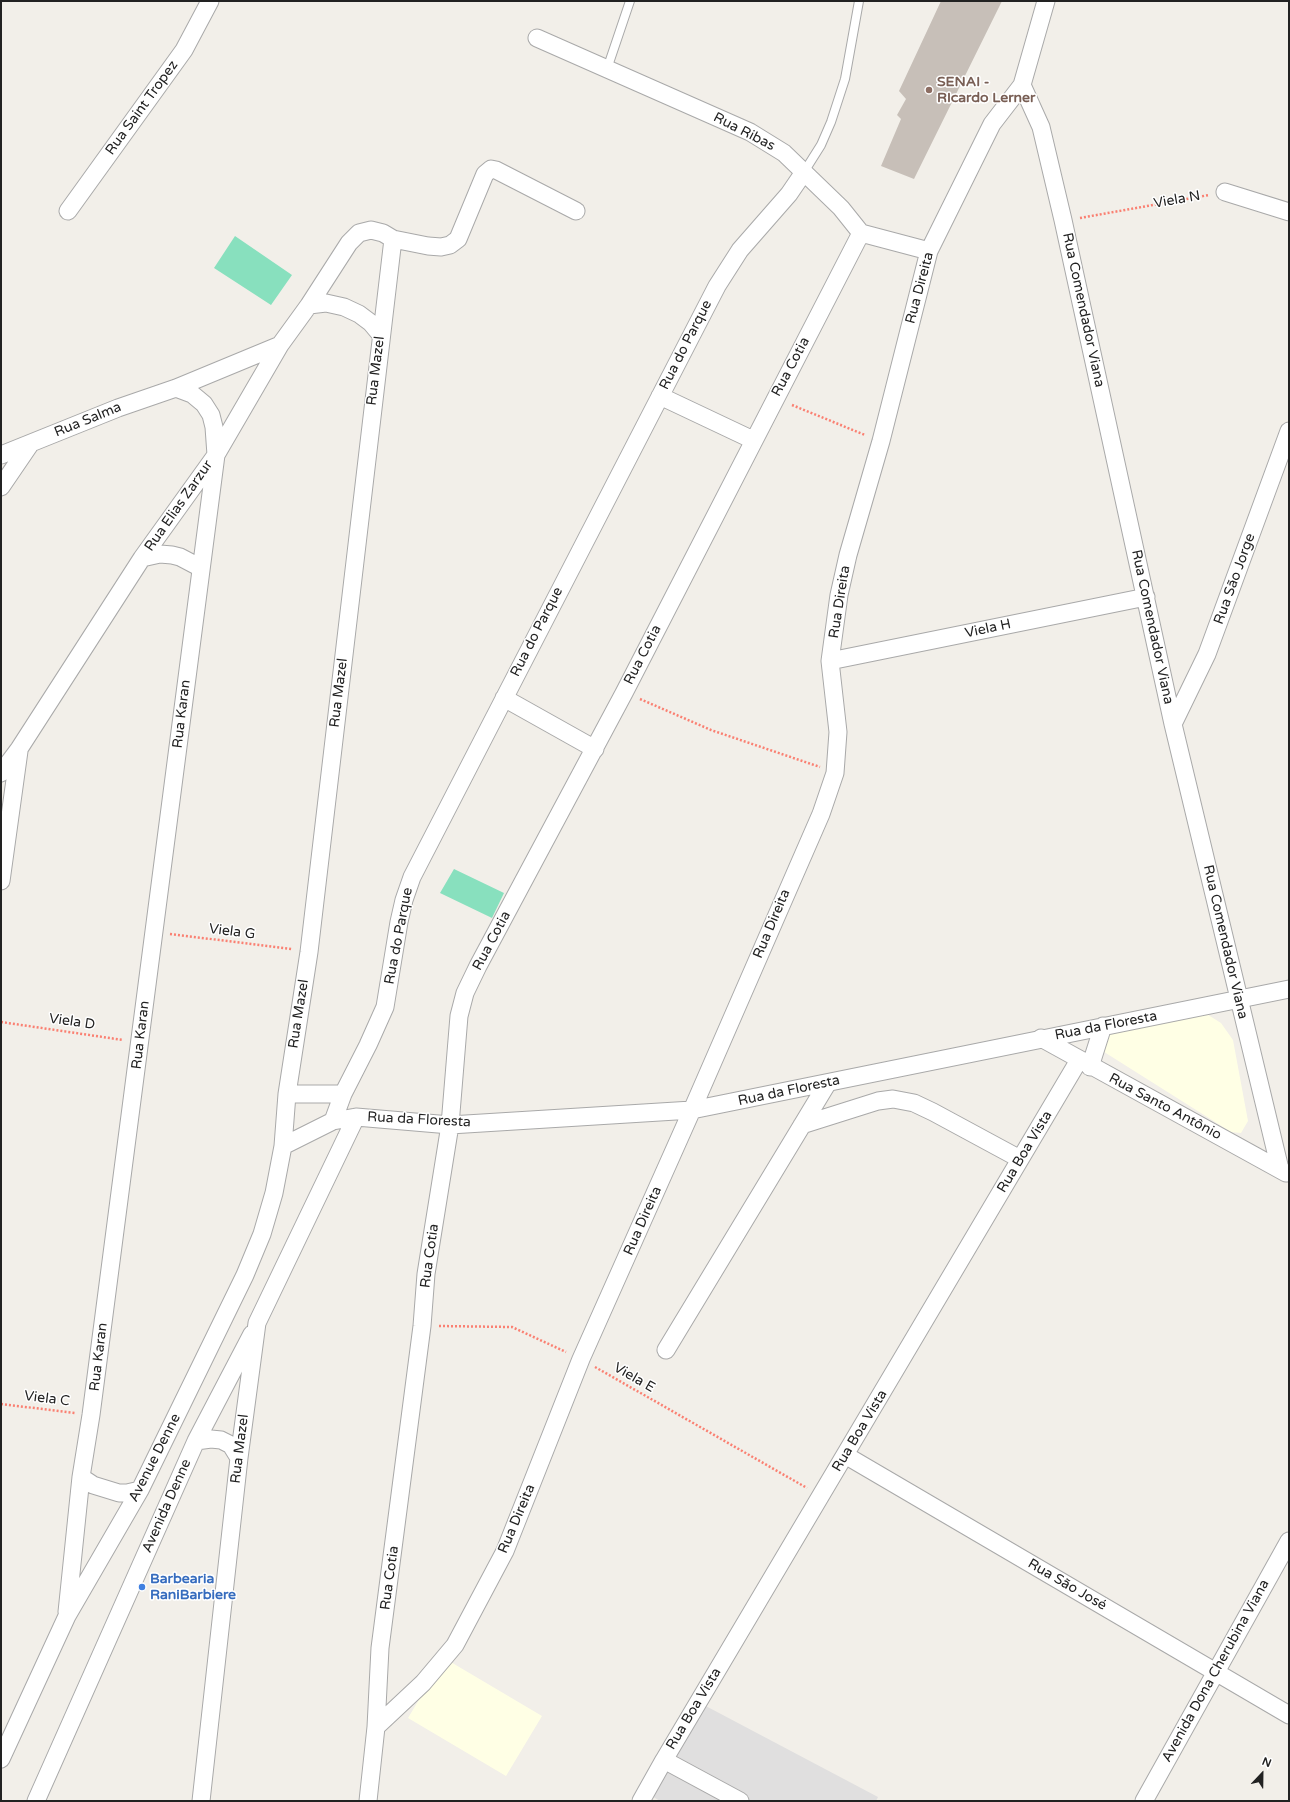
<!DOCTYPE html>
<html>
<head>
<meta charset="utf-8">
<style>
	body { margin:0 }
	#map { position:relative; width:1290px; height:1802px; overflow:hidden; background:#f2efe9; font-family:"Varela Round",sans-serif }
	canvas { display:block }
	.frame { position:absolute; inset:0; border:2px solid #222; pointer-events:none }
	.north { position:absolute; left:1242px; top:1754px; width:40px; height:40px; -webkit-text-stroke:3px #fff; paint-order:stroke; rotate:22deg; font-size:11px; font-weight:700; line-height:16px; text-align:center; color:#222 }
	.north::after { content:''; display:block; margin:auto; width:14px; height:18px; background:#222; clip-path:polygon(50% 0,100% 100%,50% 72%,0 100%) }
</style>
</head>
<body>
<div id="map">
<canvas width="1290" height="1802"></canvas>
<div class="frame"></div>
<div class="north">N</div>
</div>
<script>
const context = document.querySelector('canvas').getContext('2d');
context.lineJoin = 'round';
function paint(path, color) { context.fillStyle = color; context.fill(path, 'evenodd'); }
const poly = rows => new Path2D(rows.map(r => 'M' + r).join(''));
function stroke(path, color, width, dash) { context.strokeStyle = color; context.lineWidth = width; context.lineCap = dash ? 'butt' : 'round'; context.setLineDash(dash || []); context.stroke(path); }
function write(font, color, halo, rows, align = 'center') {
  context.font = font + ' "Varela Round",sans-serif'; context.lineWidth = 3; context.setLineDash([]); context.textBaseline = 'middle'; context.strokeStyle = halo; context.fillStyle = color; for (const [text, x, y, turn = 0] of rows) {
    context.save(); context.translate(x, y); context.rotate((+turn || 0) * Math.PI / 180); context.textAlign = isNaN(turn) ? turn : align; if (halo) context.strokeText(text, 0, 0); context.fillText(text, 0, 0); context.restore();
  }
}
paint(poly([
	[702,1704,878,1797,876,1801,660,1801,650,1795]
]), '#e0dfdf');
paint(poly([
	[1205,1013,1221,1023,1233,1040,1248,1121,1241,1133,1231,1132,1101,1050,1107,1033],
	[444,1658,542,1716,506,1776,408,1718]
]), '#ffffe5');
paint(poly([
	[235,236,292,275,271,305,214,268],
	[454,869,504,893,492,918,440,893]
]), '#88e0be');
paint(poly([
	[941,1,1002,1,914,179,881,166,901,119,897,115,906,99,899,91]
]), '#c7bfb8');
const service = poly([
	[607,69,630,1],
	[804,172,821,145,831,122,845,79,859,1]
]);
const minor = poly([
	[537,38,750,132,784,153,841,208,861,233,929,251],
	[1022,85,1041,127,1063,220,1173,724,1280,1169],
	[1225,192,1289,212],
	[68,211,184,50,210,1],
	[309,305,349,243,359,233,371,230,383,233,393,239,428,246,441,247,450,245,458,239,485,174,491,169,496,170,576,211],
	[660,396,753,440],
	[1,455,118,408,176,388,280,345],
	[1,487,31,443],
	[142,558,160,554,172,555,180,557,201,568],
	[830,661,1146,597],
	[504,698,595,749],
	[1173,724,1207,654,1289,431],
	[1,773,19,749,142,558,216,455,280,345,309,305,326,303,344,307,359,314,371,323,381,335],
	[1,881,19,751],
	[1041,1038,1286,1173],
	[1090,1067,1103,1026],
	[287,1094,343,1094],
	[333,1121,343,1094,368,1045,385,1007,399,922,404,900,412,877,717,286,740,250,789,194,804,172],
	[802,1125,878,1101,893,1099,914,1103,933,1112,1020,1159],
	[283,1146,333,1121,356,1117,450,1125,692,1110,1289,989],
	[666,1350,827,1084],
	[196,1441,211,1439,221,1440,231,1445,239,1458],
	[845,1455,1289,1715],
	[81,1477,93,1485,119,1493,127,1493,140,1490],
	[67,1612,81,1477,91,1415,216,455,214,427,211,415,204,404,192,394,176,388],
	[376,1727,380,1648,422,1326,426,1274,450,1125,459,1016,465,993,478,966,624,693,861,233],
	[1,1759,67,1616,140,1490,245,1275,262,1234,274,1193,283,1146,287,1094,309,952,393,239],
	[664,1760,740,1801],
	[36,1801,196,1441,252,1334],
	[201,1801,239,1458,257,1323,356,1117],
	[368,1801,376,1727,423,1683,455,1645,505,1551,581,1359,692,1110,821,814,835,773,838,732,830,661,839,595,848,555,881,441,929,251,992,124,1022,85,1046,1],
	[641,1801,664,1760,1079,1060],
	[1144,1801,1289,1541]
]);
stroke(service, '#a9a9a9', 10);
stroke(minor, '#a9a9a9', 19);
stroke(poly([
	[1080,218,1209,195],
	[792,405,865,435],
	[640,699,711,730,820,767],
	[170,934,292,949],
	[1,1022,123,1040],
	[439,1326,512,1327,566,1352],
	[595,1367,807,1488],
	[1,1404,75,1413]
]), '#fa8072', 2.5, [2, 2]);
stroke(service, '#fff', 8);
stroke(minor, '#fff', 17);
for (const [x, y, r, color] of [
	[929,90,4,"#8d6e63"],
	[142,1587,4,"#3f7fe0"]
]) { const dot = new Path2D(); dot.arc(x, y, r, 0, 2 * Math.PI); context.fillStyle = color; context.fill(dot); stroke(dot, '#fff', 1.5); }
write('bold 14px', '#785e54', '#fff', [
	["SENAI -",937,82],
	["RIcardo Lerner",937,98]
], 'left');
write('14px', '#222', '#fff', [
	["Rua Saint Tropez",142,108,-54],
	["Rua Ribas",744,132,27],
	["Viela N",1177,200,-10],
	["Rua Direita",920,288,-75],
	["Rua Comendador Viana",1083,310,78],
	["Rua do Parque",686,345,-63],
	["Rua Cotia",791,367,-62],
	["Rua Mazel",376,371,-83],
	["Rua Salma",88,420,-22],
	["Rua Elias Zarzur",179,506,-55],
	["Rua São Jorge",1235,579,-70],
	["Rua Direita",840,602,-81],
	["Rua Comendador Viana",1152,627,78],
	["Viela H",988,629,-12],
	["Rua do Parque",537,632,-63],
	["Rua Cotia",643,655,-63],
	["Rua Mazel",339,693,-83],
	["Rua Karan",182,714,-83],
	["Rua Direita",772,924,-67],
	["Viela G",232,932,7],
	["Rua do Parque",399,936,-79],
	["Rua Cotia",492,941,-62],
	["Rua Comendador Viana",1225,942,77],
	["Rua Mazel",299,1014,-81],
	["Viela D",72,1022,8],
	["Rua da Floresta",1106,1026,-11],
	["Rua Karan",141,1035,-83],
	["Rua da Floresta",789,1091,-12],
	["Rua Santo Antônio",1165,1107,28],
	["Rua da Floresta",419,1120,3],
	["Rua Boa Vista",1025,1152,-59],
	["Rua Direita",643,1221,-66],
	["Rua Cotia",430,1256,-82],
	["Rua Karan",99,1357,-83],
	["Viela E",634,1378,30],
	["Viela C",47,1399,7],
	["Rua Boa Vista",860,1431,-59],
	["Rua Mazel",240,1449,-83],
	["Avenue Denne",155,1458,-63],
	["Avenida Denne",167,1506,-66],
	["Rua Direita",517,1519,-67],
	["Rua Cotia",390,1578,-82],
	["Rua São José",1067,1585,30],
	["Avenida Dona Cherubina Viana",1216,1671,-61],
	["Rua Boa Vista",694,1709,-59]
]);
write('bold 14px', '#366cbe', '#fff', [
	["Barbearia",150,1579],
	["RaniBarbiere",150,1595]
], 'left');
</script>
</body>
</html>
